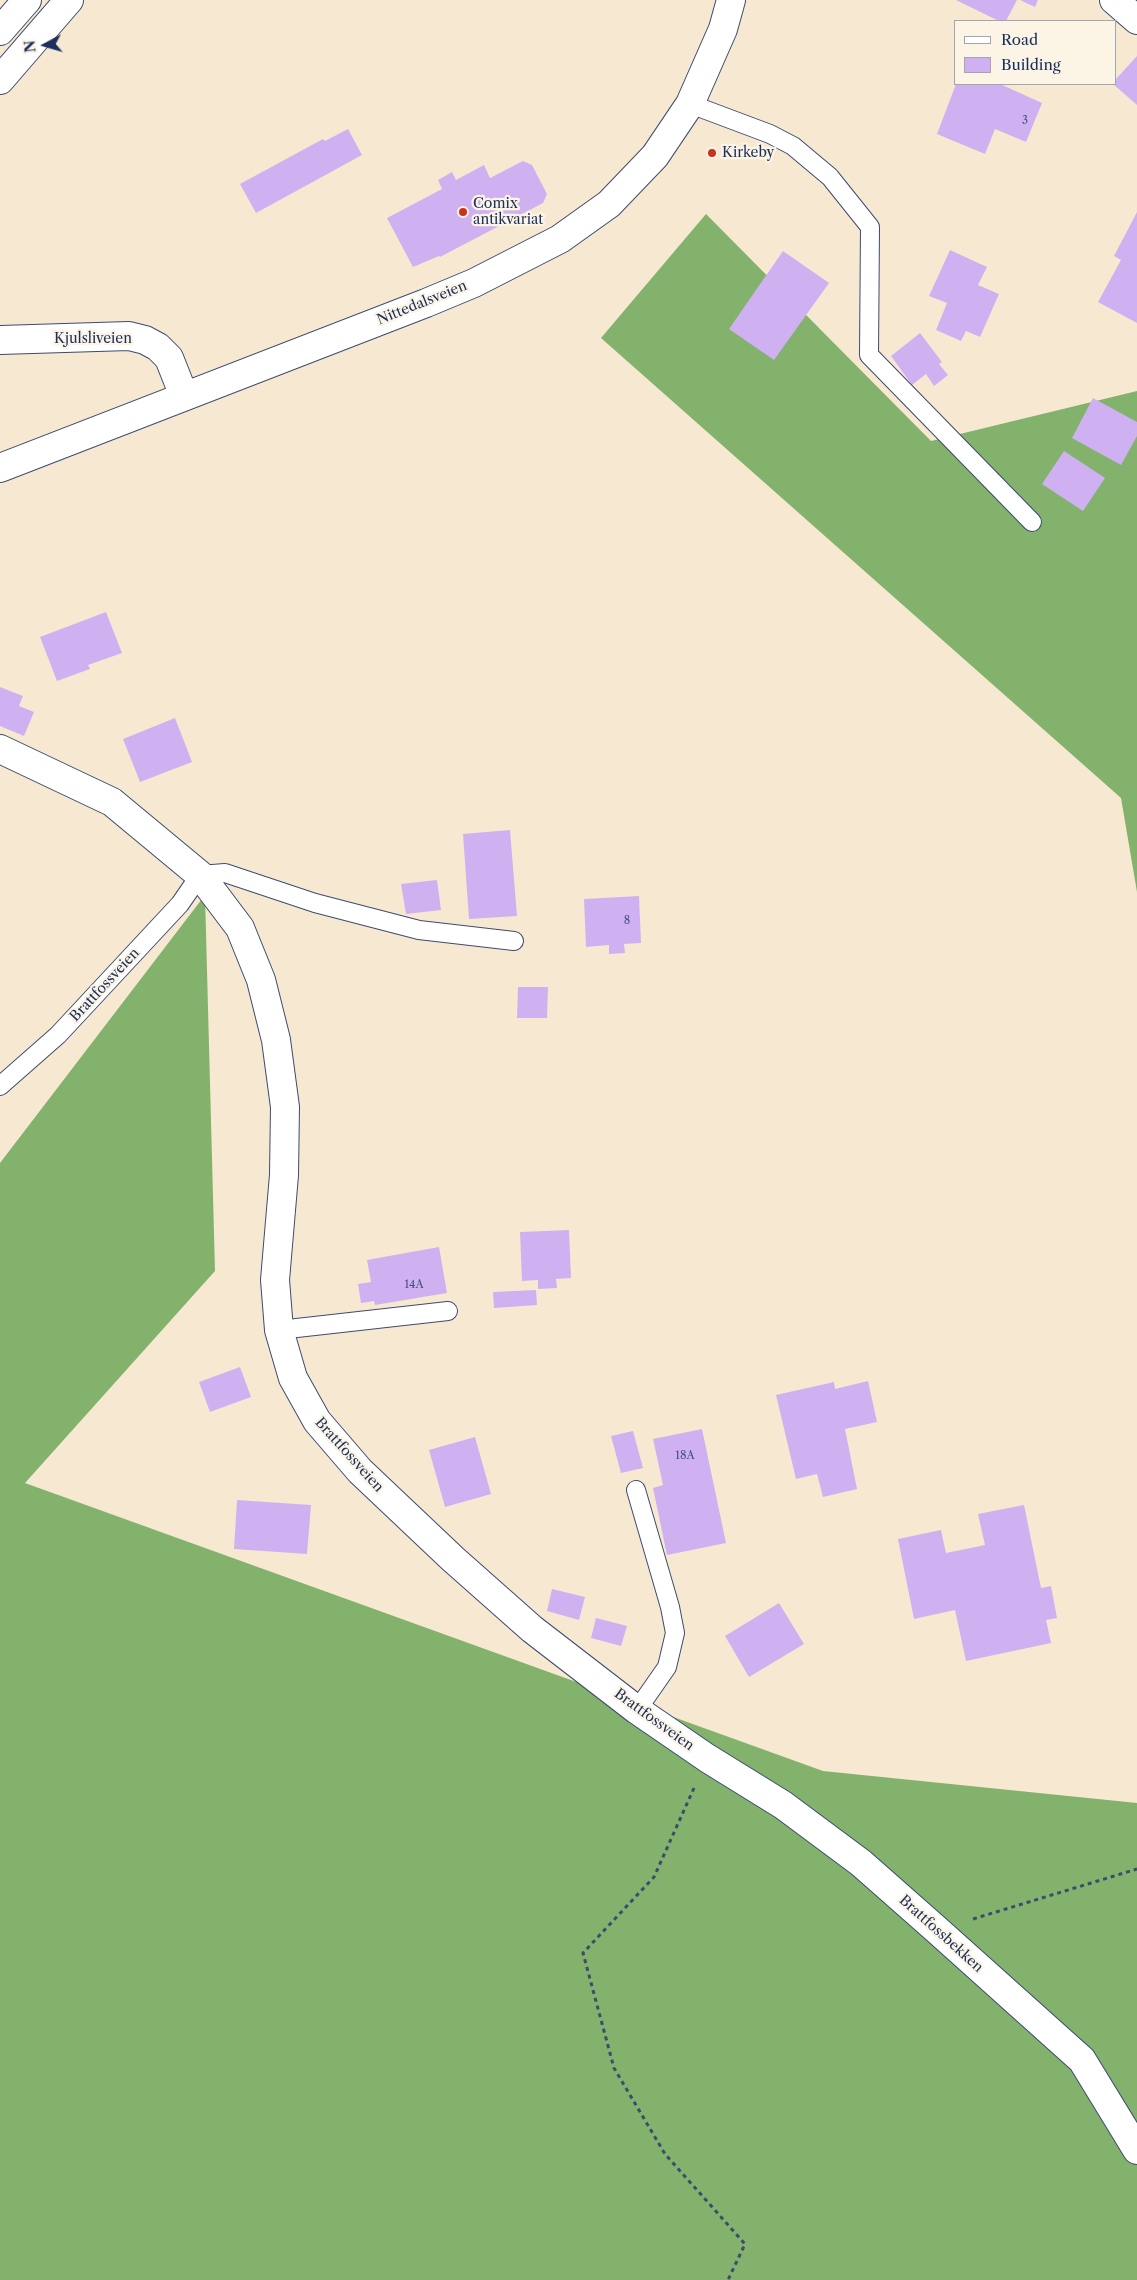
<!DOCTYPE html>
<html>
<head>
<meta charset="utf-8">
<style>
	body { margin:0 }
	#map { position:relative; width:1137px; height:2280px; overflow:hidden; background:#f7e9d1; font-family:"Libre Caslon Text",serif }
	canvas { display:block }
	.legend { position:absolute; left:954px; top:20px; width:162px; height:65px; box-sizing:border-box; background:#fcf5e5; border:1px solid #a2a6af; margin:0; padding:6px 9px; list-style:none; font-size:15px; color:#1b2f5e }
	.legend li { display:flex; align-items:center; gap:10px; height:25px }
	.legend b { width:25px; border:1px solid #a2a6af }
	.north { position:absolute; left:20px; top:20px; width:50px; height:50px; -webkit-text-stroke:4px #fcf5e5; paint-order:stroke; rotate:264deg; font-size:14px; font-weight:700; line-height:20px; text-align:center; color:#1b2f5e }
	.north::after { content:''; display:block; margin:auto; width:18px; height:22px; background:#1b2f5e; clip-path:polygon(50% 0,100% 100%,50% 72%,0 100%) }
</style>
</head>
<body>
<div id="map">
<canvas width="1137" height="2280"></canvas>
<ul class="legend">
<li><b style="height:6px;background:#fff"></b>Road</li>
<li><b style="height:14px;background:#cfb1f2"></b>Building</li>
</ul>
<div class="north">N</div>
</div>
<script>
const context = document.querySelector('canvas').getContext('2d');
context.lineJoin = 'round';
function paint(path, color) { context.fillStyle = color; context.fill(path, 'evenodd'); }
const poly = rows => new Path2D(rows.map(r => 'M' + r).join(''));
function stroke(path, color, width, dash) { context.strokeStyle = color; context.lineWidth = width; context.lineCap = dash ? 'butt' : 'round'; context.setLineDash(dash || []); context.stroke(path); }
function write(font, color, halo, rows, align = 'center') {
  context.font = font + ' "Libre Caslon Text",serif'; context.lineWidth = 4.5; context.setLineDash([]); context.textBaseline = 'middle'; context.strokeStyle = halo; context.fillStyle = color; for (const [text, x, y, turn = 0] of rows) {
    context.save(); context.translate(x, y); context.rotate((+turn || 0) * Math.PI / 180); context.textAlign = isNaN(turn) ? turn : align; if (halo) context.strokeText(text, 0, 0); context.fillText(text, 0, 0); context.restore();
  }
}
paint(poly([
	[706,214,931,441,1137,391,1137,892,1121,798,601,338],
	[205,895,215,1271,25,1483,823,1771,1137,1803,1137,2280,0,2280,0,1163]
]), '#83b26c');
paint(poly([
	[956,0,1017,0,1006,21,999,21],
	[1020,0,1038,0,1035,7],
	[1137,56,1137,105,1113,84,1116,84,1116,79],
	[956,84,1000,84,1042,103,1026,142,995,129,985,154,937,134],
	[348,129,362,155,256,213,240,184,323,139,325,141],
	[523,161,532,165,547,194,543,203,440,257,439,256,413,267,387,218,442,189,438,180,452,172,456,180,484,165,490,178],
	[1137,212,1137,323,1098,302,1121,260,1114,256],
	[950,250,987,267,978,285,999,294,980,337,966,331,961,341,936,330,947,303,929,296],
	[783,251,829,283,774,360,729,329],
	[920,333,942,362,939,364,948,375,934,386,926,374,912,385,891,356],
	[1093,398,1137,422,1137,436,1121,465,1072,438],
	[1064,451,1105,478,1083,511,1042,484],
	[106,612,122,653,88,665,90,669,57,681,40,637],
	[0,687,23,696,19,706,34,712,24,736,0,726],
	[175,718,192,762,140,782,123,739],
	[510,830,517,916,469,919,463,834],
	[437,880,441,910,406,914,401,884],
	[639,896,641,943,624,944,625,953,609,954,609,945,586,947,584,899],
	[518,987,548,987,547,1018,517,1018],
	[569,1230,571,1278,556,1279,557,1288,538,1289,538,1280,522,1281,520,1232],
	[439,1247,447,1293,375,1305,374,1301,361,1303,358,1284,371,1282,367,1260],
	[536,1290,537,1305,494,1308,493,1292],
	[240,1367,251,1397,210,1412,199,1382],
	[868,1381,877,1422,845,1429,857,1489,823,1497,817,1474,796,1479,776,1395,834,1382,835,1389],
	[702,1429,726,1543,667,1555,653,1488,663,1485,653,1439],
	[633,1431,643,1468,621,1473,611,1436],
	[475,1437,491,1494,445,1507,429,1450],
	[237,1500,311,1505,307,1554,234,1549],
	[1024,1505,1041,1588,1051,1586,1057,1618,1046,1620,1051,1643,966,1661,955,1610,914,1619,898,1539,941,1530,946,1553,985,1545,978,1514],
	[552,1589,585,1597,579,1620,547,1611],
	[779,1603,804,1644,749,1677,725,1636],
	[596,1618,627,1626,621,1646,591,1638]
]), '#cfb1f2');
const service = poly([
	[690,104,770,134,793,146,830,177,870,227,869,355,1032,522],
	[0,1086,58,1035,180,904,200,875,225,873,315,903,419,930,514,941],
	[279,1330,448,1311],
	[636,1490,670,1607,675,1633,667,1667,637,1710]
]);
const minor = poly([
	[1114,0,1137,20],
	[0,340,129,336,145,340,158,347,169,358,184,396],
	[0,749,112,802,200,875,240,928,261,980,276,1040,285,1107,284,1175,275,1280,279,1330,293,1378,317,1421,360,1471,453,1559,532,1629,637,1710,707,1758,783,1805,861,1863,937,1930,1082,2060,1137,2150]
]);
const secondary = poly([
	[0,468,426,303,474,283,560,239,609,204,655,156,690,104,723,29,731,0]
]);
const trunk = poly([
	[0,31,27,0],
	[0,80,69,0]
]);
stroke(service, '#3c4b6f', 20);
stroke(minor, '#3c4b6f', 30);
stroke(secondary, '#3c4b6f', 30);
stroke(trunk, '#3c4b6f', 30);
stroke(poly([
	[694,1788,654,1877,583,1953,614,2068,665,2154,745,2244,728,2280],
	[973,1919,1137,1869]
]), '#3c4b6f', 3, [4, 4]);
stroke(service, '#fff', 18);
stroke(minor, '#fff', 28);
stroke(secondary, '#fff', 28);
stroke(trunk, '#fff', 28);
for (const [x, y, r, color] of [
	[712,153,5,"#c8321e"],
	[463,212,5,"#c8321e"]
]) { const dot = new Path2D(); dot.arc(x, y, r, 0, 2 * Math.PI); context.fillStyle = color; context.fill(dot); stroke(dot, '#fcf5e5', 2); }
write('11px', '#485083', null, [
	["3",1025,121],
	["8",627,921],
	["14A",414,1285],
	["18A",685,1456]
]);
write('14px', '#1b2f5e', '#fcf5e5', [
	["Kirkeby",722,153],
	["Comix",473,204],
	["antikvariat",473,220]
], 'left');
write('14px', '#1b2f5e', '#fcf5e5', [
	["Nittedalsveien",422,303,-22],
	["Kjulsliveien",93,339],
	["Brattfossveien",105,985,-47],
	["Brattfossveien",349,1455,48],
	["Brattfossveien",654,1720,36],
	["Brattfossbekken",941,1934,42]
]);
</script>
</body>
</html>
